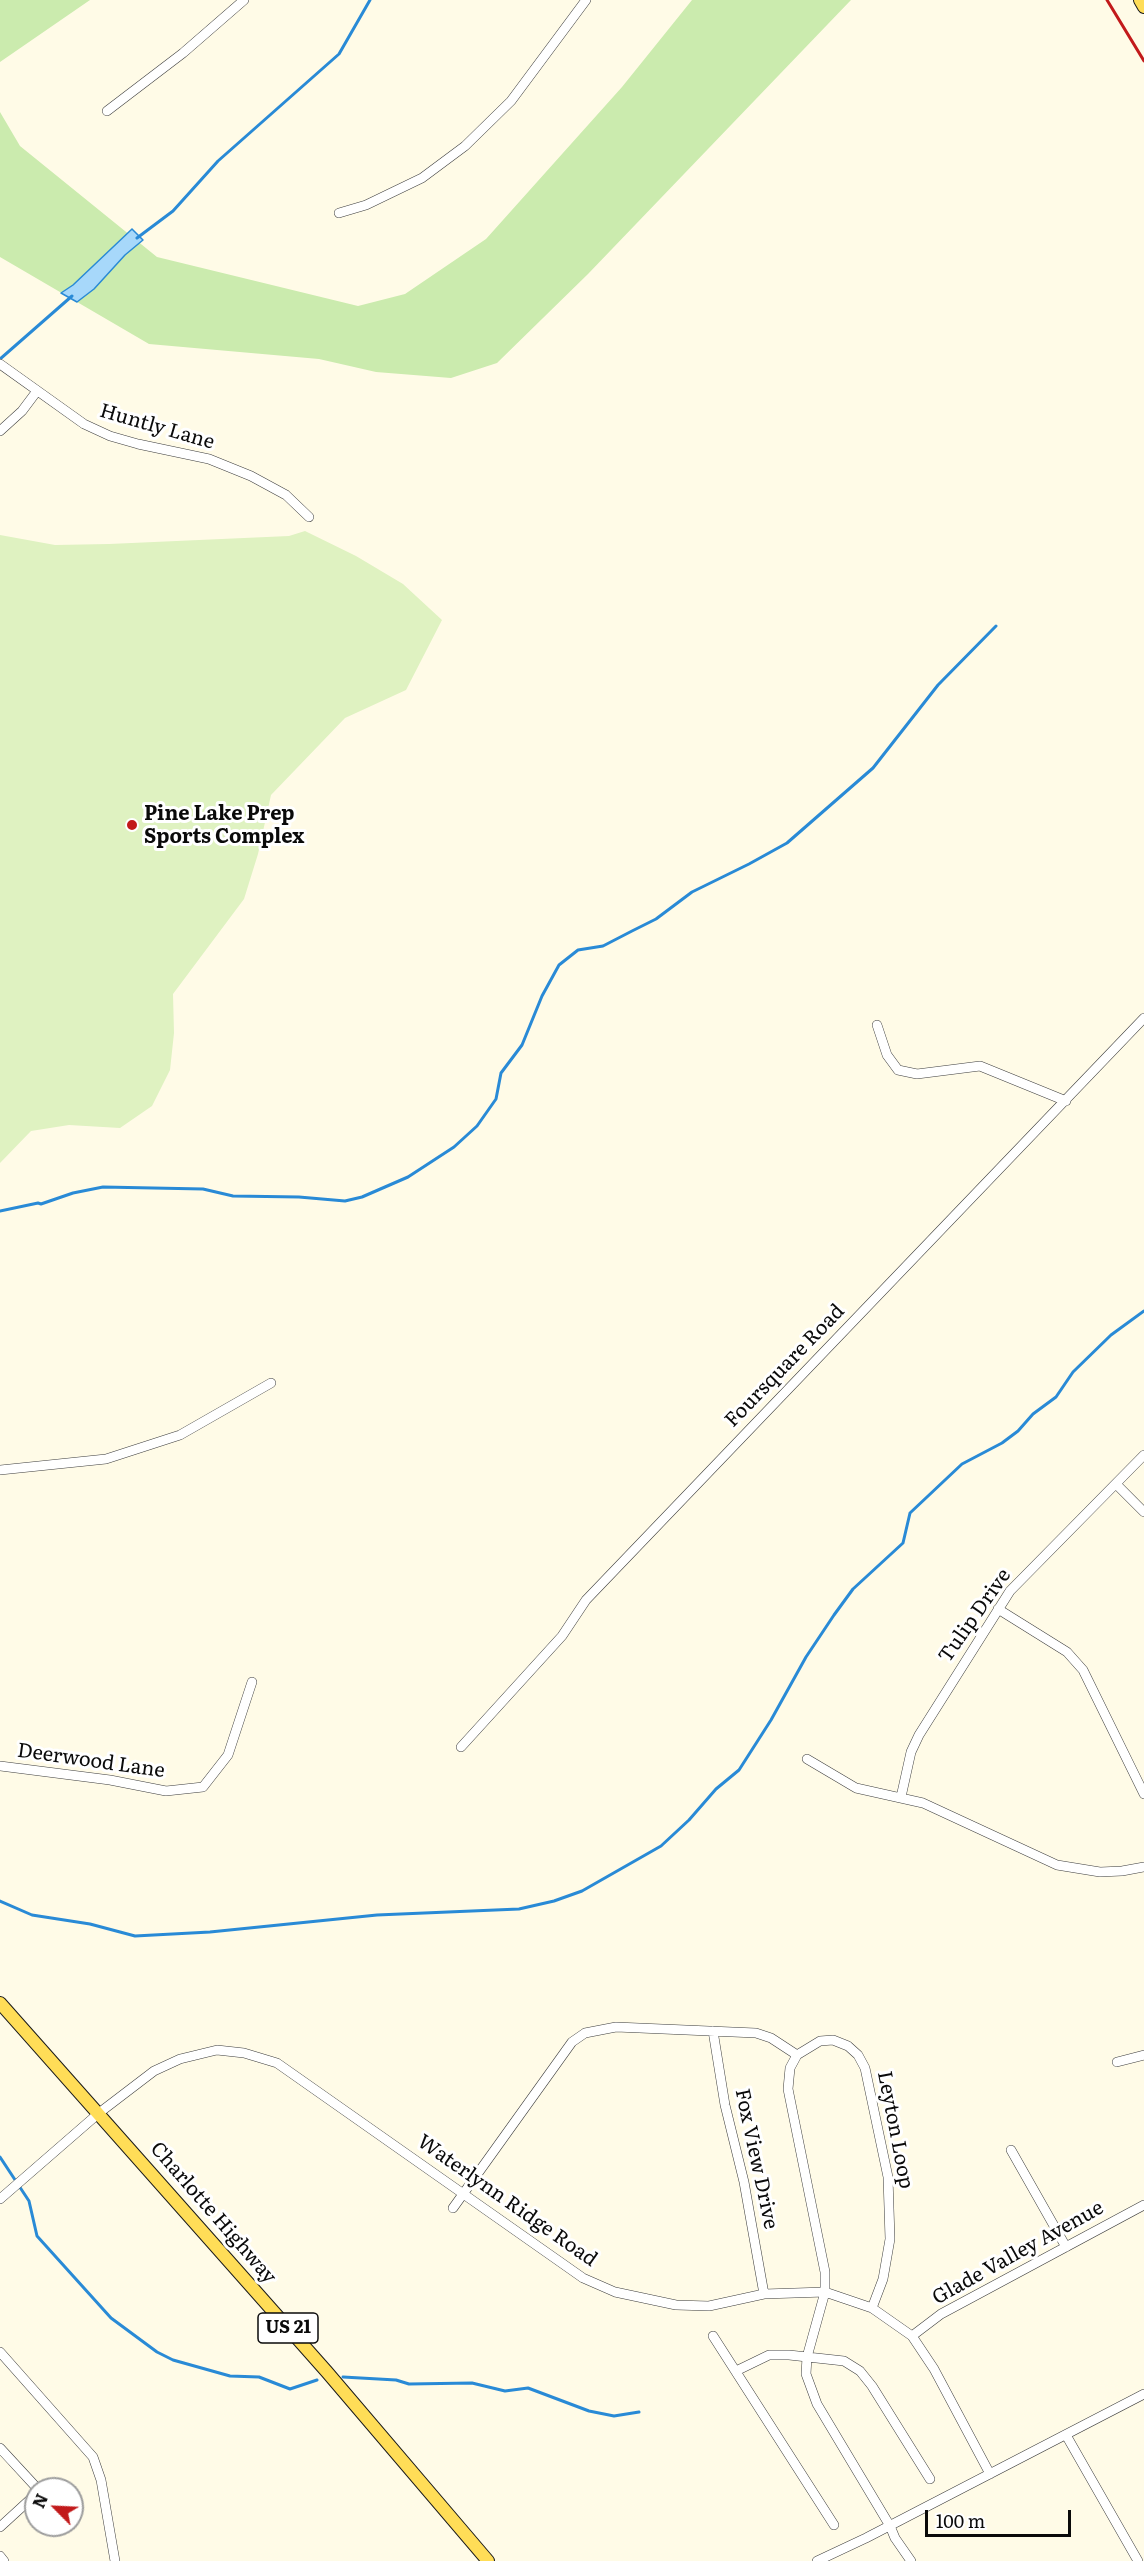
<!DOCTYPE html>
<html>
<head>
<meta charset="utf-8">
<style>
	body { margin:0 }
	#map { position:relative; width:1144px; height:2561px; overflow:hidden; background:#fffbe7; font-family:Literata,serif }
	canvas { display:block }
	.north { position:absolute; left:24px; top:2477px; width:60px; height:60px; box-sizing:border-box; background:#fff; border:2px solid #9d9d9d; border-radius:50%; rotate:294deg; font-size:16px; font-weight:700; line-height:24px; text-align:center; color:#0a0a0a }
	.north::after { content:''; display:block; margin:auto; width:21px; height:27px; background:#c21a1b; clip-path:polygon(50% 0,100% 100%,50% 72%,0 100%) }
	.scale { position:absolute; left:925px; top:2510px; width:146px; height:27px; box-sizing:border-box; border:3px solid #0a0a0a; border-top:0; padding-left:8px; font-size:18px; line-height:21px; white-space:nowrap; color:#0a0a0a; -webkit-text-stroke:4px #fff; paint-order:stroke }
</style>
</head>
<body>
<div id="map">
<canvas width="1144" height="2561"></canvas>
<div class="north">N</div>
<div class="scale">100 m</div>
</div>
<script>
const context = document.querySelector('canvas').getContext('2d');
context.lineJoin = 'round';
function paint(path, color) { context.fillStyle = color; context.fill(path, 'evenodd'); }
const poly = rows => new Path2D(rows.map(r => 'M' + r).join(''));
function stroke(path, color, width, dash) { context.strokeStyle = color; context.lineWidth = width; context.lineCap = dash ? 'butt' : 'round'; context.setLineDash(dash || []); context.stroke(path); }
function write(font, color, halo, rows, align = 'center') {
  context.font = font + ' Literata,serif'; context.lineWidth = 6; context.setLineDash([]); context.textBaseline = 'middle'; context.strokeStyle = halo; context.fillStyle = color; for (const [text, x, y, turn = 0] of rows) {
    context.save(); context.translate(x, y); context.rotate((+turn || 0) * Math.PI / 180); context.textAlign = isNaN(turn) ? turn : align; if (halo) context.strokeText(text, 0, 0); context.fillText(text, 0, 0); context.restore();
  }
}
paint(poly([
	[0,0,90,0,0,62],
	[692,0,851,0,588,274,497,363,451,378,376,372,319,359,149,344,0,257,0,112,20,146,157,257,358,306,405,294,486,239,622,87]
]), '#cbebae');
paint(poly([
	[305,531,356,556,403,584,442,620,406,690,345,718,271,795,258,854,244,899,173,994,174,1033,170,1070,152,1106,120,1128,69,1125,31,1131,0,1163,0,535,55,545,109,544,289,536]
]), '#dff2c1');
const water = poly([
	[132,229,143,240,125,255,94,289,77,302,61,293,73,285,132,229]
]);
paint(water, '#a7d8fa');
stroke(water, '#298ad6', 1.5);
stroke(poly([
	[137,238,173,211,218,161,339,54,370,0],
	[0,359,72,296],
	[0,1211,38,1203,41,1204,73,1193,103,1187,203,1189,233,1196,299,1197,345,1201,362,1197,408,1177,454,1147,477,1126,496,1099,501,1073,522,1045,542,996,559,965,578,950,603,946,632,931,656,919,692,892,749,864,787,843,873,768,938,685,996,626],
	[0,1901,32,1915,90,1924,135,1936,210,1932,377,1915,519,1909,554,1901,582,1891,661,1846,689,1820,716,1789,739,1770,771,1720,806,1657,834,1615,853,1589,903,1543,910,1513,962,1464,1002,1443,1018,1431,1033,1414,1056,1397,1073,1372,1111,1335,1144,1311],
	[0,2157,29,2201,37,2236,111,2318,157,2352,173,2360,230,2376,259,2377,290,2389,317,2380],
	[343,2377,396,2380,409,2384,472,2383,505,2391,528,2388,589,2411,614,2416,639,2412]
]), '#298ad6', 3);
const minor = poly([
	[107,111,183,53,244,0],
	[339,213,366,205,422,178,465,146,511,101,586,0],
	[0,364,84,424,110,436,138,444,209,459,251,476,286,495,309,517],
	[0,431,22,411,37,391],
	[877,1025,887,1055,898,1070,917,1074,980,1066,1066,1101],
	[0,1470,106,1459,180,1435,271,1383],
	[1116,1484,1144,1512],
	[998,1609,1067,1652,1083,1670,1144,1794],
	[461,1747,562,1636,586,1600,1144,1018],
	[807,1759,856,1788,923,1803,1057,1865,1100,1872,1122,1871,1144,1867],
	[0,1766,110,1780,166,1791,203,1787,228,1755,252,1682],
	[901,1797,911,1752,919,1735,1010,1591,1144,1455],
	[713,2031,725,2105,744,2182,764,2294],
	[1117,2062,1144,2055],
	[1011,2150,1066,2247],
	[0,2199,99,2113,154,2071,180,2059,217,2050,244,2053,277,2063,583,2278,615,2292,676,2305,709,2306,764,2294,825,2292,872,2308,912,2336,934,2369,990,2474],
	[453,2208,572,2042,585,2033,616,2027,756,2033,771,2038,797,2055],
	[872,2308,883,2279,890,2239,888,2177,865,2068,858,2055,848,2046,833,2040,820,2041,797,2055,790,2068,788,2089,825,2272,825,2292,807,2357,806,2374,817,2404,890,2526,895,2538,911,2561],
	[713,2336,834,2525],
	[912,2336,941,2314,1144,2205],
	[0,2352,93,2457,101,2480,115,2561],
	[736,2371,769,2355,789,2355,844,2361,860,2371,872,2386,930,2479],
	[1066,2435,1138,2561],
	[0,2448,36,2487,35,2495,0,2527],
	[0,2556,4,2561],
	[817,2561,866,2538,1144,2394]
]);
const major = poly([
	[1140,0,1144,7],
	[0,2003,327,2372,488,2561]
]);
stroke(minor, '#3d3d3d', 10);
stroke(major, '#1b1b1b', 14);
stroke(minor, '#fff', 9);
stroke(major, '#ffdd57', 12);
stroke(poly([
	[1107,0,1144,61]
]), '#c21a1b', 3);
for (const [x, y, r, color] of [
	[132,825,6,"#c21a1b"]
]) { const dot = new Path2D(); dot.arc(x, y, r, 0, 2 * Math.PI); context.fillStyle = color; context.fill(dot); stroke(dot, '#fff', 2); }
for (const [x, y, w] of [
	[288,2328,60]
]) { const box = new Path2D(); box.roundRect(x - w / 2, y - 15, w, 30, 4.5); context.fillStyle = '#fff'; context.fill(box); stroke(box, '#0a0a0a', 1.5); }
write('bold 18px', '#0a0a0a', null, [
	["US 21",288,2328]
]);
write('20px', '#0a0a0a', '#fff', [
	["Huntly Lane",157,427,16],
	["Foursquare Road",785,1366,-46],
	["Tulip Drive",975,1616,-55],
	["Deerwood Lane",91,1761,8],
	["Leyton Loop",895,2130,79],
	["Fox View Drive",756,2159,78],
	["Waterlynn Ridge Road",507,2201,35],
	["Charlotte Highway",213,2213,49],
	["Glade Valley Avenue",1018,2253,-29]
]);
write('bold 20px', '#0a0a0a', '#fff', [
	["Pine Lake Prep",144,814],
	["Sports Complex",144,837]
], 'left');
</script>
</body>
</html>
